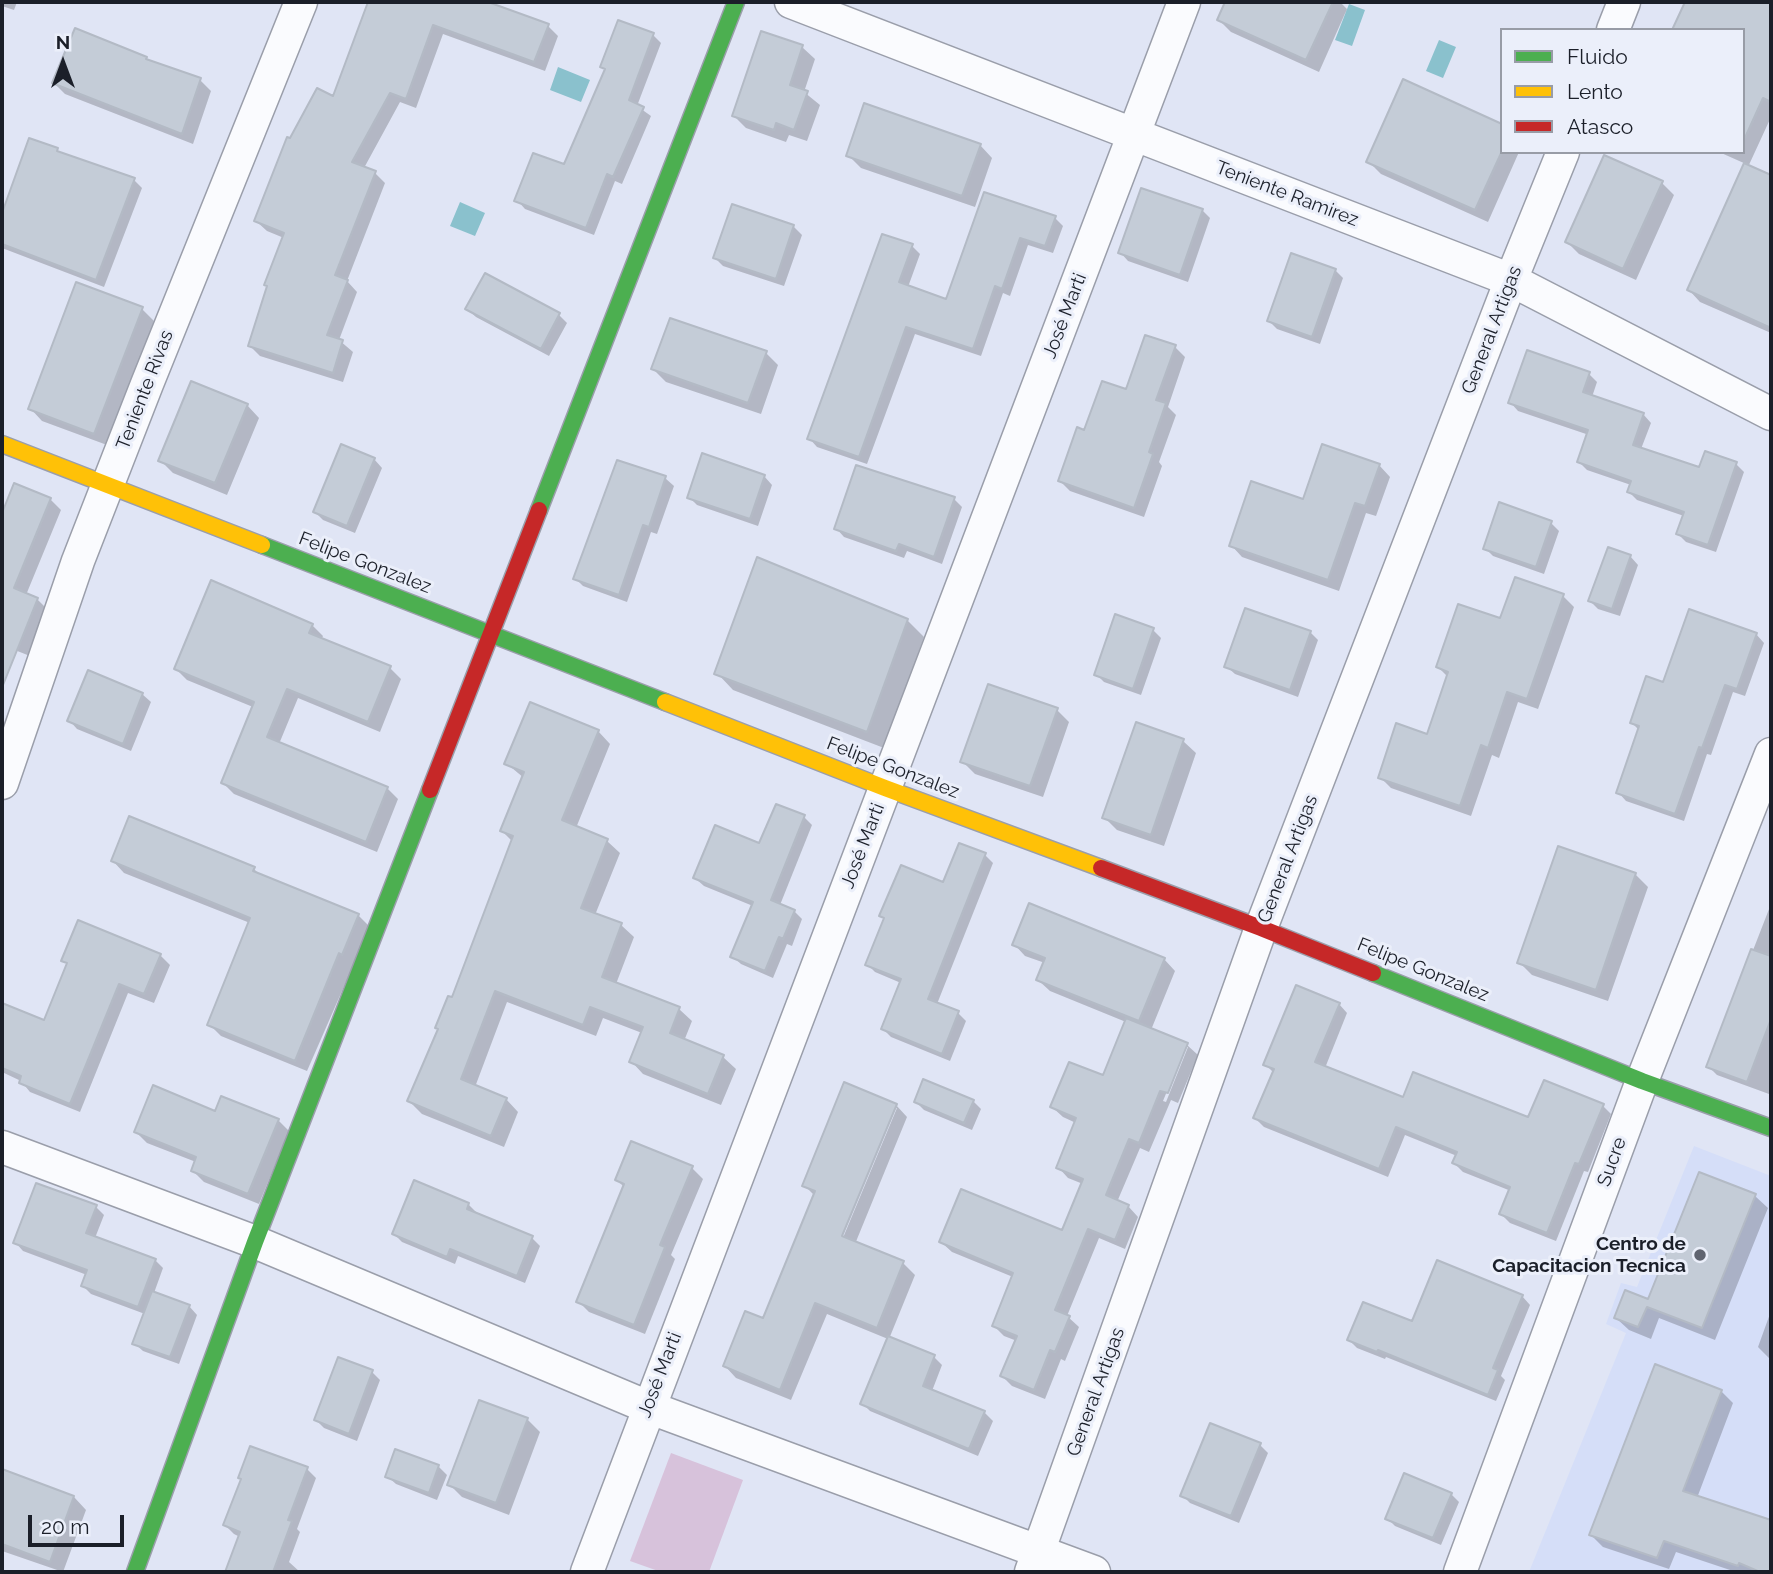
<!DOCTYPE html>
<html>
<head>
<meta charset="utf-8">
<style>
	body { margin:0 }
	#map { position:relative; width:1773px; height:1574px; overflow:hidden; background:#e0e5f5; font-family:Raleway,sans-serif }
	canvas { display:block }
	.frame { position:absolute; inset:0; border:4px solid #1b1f29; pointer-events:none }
	.legend { position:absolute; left:1500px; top:28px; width:245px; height:126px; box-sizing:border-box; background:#ebeffa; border:2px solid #989ca6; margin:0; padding:9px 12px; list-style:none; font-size:21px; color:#1b1f29 }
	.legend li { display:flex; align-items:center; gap:14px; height:35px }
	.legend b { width:35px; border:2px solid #989ca6 }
	.north { position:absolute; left:28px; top:28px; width:70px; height:70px; -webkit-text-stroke:5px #ebeffa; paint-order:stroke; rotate:0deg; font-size:19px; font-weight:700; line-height:28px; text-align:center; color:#1b1f29 }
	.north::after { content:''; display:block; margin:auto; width:24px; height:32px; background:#1b1f29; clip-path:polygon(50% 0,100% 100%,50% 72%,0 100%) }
	.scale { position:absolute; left:28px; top:1515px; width:96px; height:32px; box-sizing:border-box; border:4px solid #1b1f29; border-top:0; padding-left:9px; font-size:21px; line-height:24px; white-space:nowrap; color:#1b1f29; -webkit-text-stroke:5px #ebeffa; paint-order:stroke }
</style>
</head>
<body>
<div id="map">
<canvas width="1773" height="1574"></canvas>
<div class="frame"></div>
<ul class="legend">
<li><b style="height:9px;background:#4caf50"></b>Fluido</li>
<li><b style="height:9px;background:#ffc107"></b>Lento</li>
<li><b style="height:9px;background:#c62828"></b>Atasco</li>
</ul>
<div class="north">N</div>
<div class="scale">20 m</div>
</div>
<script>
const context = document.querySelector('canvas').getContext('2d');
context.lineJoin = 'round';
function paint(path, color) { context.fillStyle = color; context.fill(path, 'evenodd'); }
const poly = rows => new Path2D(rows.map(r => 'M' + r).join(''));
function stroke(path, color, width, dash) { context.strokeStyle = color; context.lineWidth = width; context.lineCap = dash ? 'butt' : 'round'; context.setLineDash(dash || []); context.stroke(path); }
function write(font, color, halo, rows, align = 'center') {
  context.font = font + ' Raleway,sans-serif'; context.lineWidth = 6; context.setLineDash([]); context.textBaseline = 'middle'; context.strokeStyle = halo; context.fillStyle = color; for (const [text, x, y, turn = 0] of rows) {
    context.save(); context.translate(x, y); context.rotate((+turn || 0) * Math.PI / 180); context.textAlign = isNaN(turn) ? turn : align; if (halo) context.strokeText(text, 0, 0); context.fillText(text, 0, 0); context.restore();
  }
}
paint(poly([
	[1694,1146,1771,1176,1771,1572,1529,1572,1626,1333,1606,1324,1621,1283,1637,1287]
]), '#d5def8');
paint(poly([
	[671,1453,743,1480,709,1572,661,1572,630,1561]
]), '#d7c2db');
paint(poly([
	[1349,4,1365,10,1352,46,1335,40],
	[1439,40,1456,47,1443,78,1426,71],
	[558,67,590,80,581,102,550,90],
	[460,202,485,213,475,236,450,226]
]), '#8ac1cd');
paint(poly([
	[2,2,17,2,14,10,2,6],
	[410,2,487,2,548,26,558,36,545,71,443,34,416,108,400,102,364,168,375,173,385,183,347,281,357,292,339,340,353,352,343,382,260,356,250,346,284,238,267,231,256,221,290,140,334,99,403,22],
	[1227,2,1340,2,1347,9,1319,72,1231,32,1219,20],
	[1687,2,1771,2,1771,117,1748,167,1771,177,1771,333,1700,302,1689,290,1746,164,1719,152,1743,152,1743,30,1674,30],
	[653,35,661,43,637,106,651,116,622,184,615,181,594,235,525,209,517,200,564,167,606,70,602,66],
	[802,47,815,59,804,92,820,105,807,141,789,135,786,142,746,128,734,116],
	[146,59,150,63,200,80,211,91,193,144,65,94,54,83],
	[1502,126,1502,152,1519,152,1488,222,1381,174,1368,161],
	[30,141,57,150,61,155,134,180,142,188,104,287,2,248,2,218],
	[980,145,992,158,975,207,861,168,848,155],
	[1662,183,1674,195,1636,280,1579,254,1567,242],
	[985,194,1055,218,1063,226,1053,253,1028,245,1010,296,1003,293,981,356,915,334,867,464,817,447,809,438,912,246,920,254,908,287,948,301],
	[733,206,794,227,802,235,784,286,723,266,715,258],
	[1202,210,1210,218,1188,282,1128,261,1120,252],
	[1335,270,1343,278,1320,344,1277,329,1269,321],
	[485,275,559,315,567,323,549,356,476,317,467,309],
	[142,309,154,321,107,445,42,421,30,408],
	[1175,347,1185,357,1168,407,1176,415,1159,462,1162,466,1144,517,1070,491,1060,481,1085,432],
	[766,353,778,365,761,414,666,382,653,369],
	[1589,374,1597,382,1592,397,1643,414,1651,423,1641,449,1700,470,1736,464,1744,472,1716,552,1686,542,1678,534,1684,516,1637,500,1629,492,1631,485,1587,470,1579,462,1589,435,1518,411,1510,402],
	[247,405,259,418,227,495,173,473,160,460],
	[374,459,382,468,355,533,323,520,315,512],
	[618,462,665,478,674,486,657,534,651,532,627,602,583,586,575,578],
	[1379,465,1390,477,1376,516,1366,513,1339,591,1242,557,1231,545],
	[764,476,772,485,758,526,697,505,689,497],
	[50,499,61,510,26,595,37,599,48,610,30,656,2,645,2,512],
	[954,499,962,507,942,564,907,551,904,558,844,537,836,528],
	[1551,523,1559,531,1544,574,1493,556,1485,548],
	[1630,556,1638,565,1620,616,1598,609,1590,601],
	[1563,596,1574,607,1538,709,1518,702,1499,758,1492,755,1471,816,1391,788,1380,777,1428,736,1448,677,1438,667,1501,620],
	[907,620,924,637,884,748,733,690,717,673],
	[312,625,323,636,321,640,390,668,401,679,380,732,298,698,279,744,387,788,398,799,377,852,234,794,223,783,253,707,187,680,176,669],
	[1153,630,1161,638,1141,695,1104,682,1096,674],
	[1310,632,1318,640,1298,697,1235,674,1226,666],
	[1756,634,1764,643,1745,696,1733,692,1711,755,1707,754,1684,821,1626,801,1618,792,1639,730,1632,723,1664,684],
	[142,694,151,702,131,751,77,729,69,720],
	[1057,710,1069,722,1043,797,975,774,962,761],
	[1137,725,1183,741,1196,753,1164,846,1117,830,1104,817],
	[598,731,610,744,576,828,607,841,620,853,595,915,621,925,634,937,616,984,679,1009,692,1021,684,1041,723,1057,736,1069,721,1105,643,1074,631,1061,642,1033,603,1018,596,1036,507,1002,475,1087,506,1099,518,1112,504,1147,422,1114,409,1101,453,1000,513,842,502,831,524,778,506,763],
	[804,817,812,825,780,905,794,911,802,919,792,946,787,944,773,978,741,964,732,956,753,906,704,886,695,878,760,845],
	[1559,848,1635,874,1648,887,1608,1001,1532,975,1519,962],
	[985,855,993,863,937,1004,958,1013,966,1021,950,1061,891,1037,883,1029,901,983,875,972,867,964,885,920,881,916,944,885],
	[113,861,254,869,262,877,358,915,370,927,307,1071,221,1036,209,1024,250,923,124,873],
	[1771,904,1771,1090,1769,1094,1717,1075,1708,1066],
	[1014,944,1164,959,1175,971,1151,1030,1187,1045,1198,1055,1178,1103,1171,1100,1149,1152,1140,1148,1117,1202,1128,1206,1138,1217,1125,1249,1099,1238,1067,1316,1079,1327,1065,1361,1061,1359,1045,1399,1012,1386,1002,1376,1017,1341,1004,1336,994,1326,1013,1277,952,1252,941,1242,1063,1232,1083,1184,1068,1178,1058,1167,1076,1123,1063,1117,1052,1107,1104,1078,1126,1022,1050,991,1038,980,1045,963,1025,956],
	[1185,1047,1188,1047,1166,1102,1163,1101],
	[160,955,170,965,154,1003,128,993,80,1112,30,1092,21,1081,2,1072,2,1005,45,1023,68,965,64,961],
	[1339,1004,1347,1013,1325,1068,1404,1099,1529,1120,1603,1106,1611,1114,1588,1172,1584,1171,1556,1241,1510,1223,1501,1214,1511,1191,1463,1172,1454,1163,1457,1156,1405,1135,1388,1177,1264,1127,1255,1118,1274,1073,1265,1064],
	[973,1101,981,1109,972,1130,924,1110,916,1102],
	[896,1105,907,1117,855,1244,903,1263,915,1275,889,1339,934,1357,942,1365,932,1391,984,1412,993,1421,978,1456,870,1411,862,1403,888,1339,827,1314,791,1400,736,1378,725,1366,764,1321,815,1196,804,1185],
	[893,1108,897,1108,840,1245,837,1244],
	[216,1113,278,1120,289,1131,259,1204,204,1182,193,1171,196,1162,147,1143,136,1132],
	[692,1168,703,1179,671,1255,675,1259,645,1334,589,1312,578,1301,625,1188,617,1180],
	[1755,1196,1768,1208,1715,1340,1659,1318,1651,1339,1629,1330,1616,1318,1649,1301],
	[468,1204,476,1212,475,1215,532,1238,540,1246,525,1283,458,1256,455,1264,402,1242,394,1234],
	[96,1207,104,1215,95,1238,155,1260,163,1268,154,1293,189,1306,197,1315,179,1364,143,1351,134,1343,145,1314,91,1294,83,1286,87,1275,23,1251,15,1242],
	[1522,1296,1530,1305,1501,1376,1505,1380,1496,1401,1386,1357,1385,1359,1357,1348,1349,1340],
	[1771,1311,1771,1360,1758,1347],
	[372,1372,380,1380,357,1441,324,1428,316,1420],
	[1721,1391,1733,1403,1697,1498,1771,1522,1771,1572,1736,1572,1676,1552,1669,1569,1603,1547,1591,1535],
	[527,1419,540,1432,509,1515,462,1497,449,1484],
	[1260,1445,1268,1453,1239,1523,1190,1503,1182,1495],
	[438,1466,447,1475,437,1500,396,1484,387,1476],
	[307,1469,316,1478,297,1529,300,1532,289,1562,300,1572,227,1572,240,1537,234,1534,225,1525],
	[2,1470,74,1497,86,1510,63,1572,2,1551],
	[1451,1494,1459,1502,1441,1545,1395,1526,1387,1518]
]), '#0003');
const building = poly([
	[368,2,488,2,549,24,534,62,433,25,406,99,390,93,352,162,376,171,335,275,348,280,327,335,343,340,333,373,248,346,267,286,264,285,284,233,254,221,287,137,290,138,317,88,333,96,368,2],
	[1225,2,1333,2,1306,60,1217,20,1225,2],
	[1685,2,1771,2,1771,102,1763,98,1743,142,1743,30,1672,30,1685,2],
	[618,20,654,33,629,100,644,107,613,177,607,174,586,228,514,201,533,153,564,164,605,69,600,67,618,20],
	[75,28,147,57,146,59,201,78,182,134,52,83,75,28],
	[761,31,803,45,790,85,808,91,794,130,776,123,774,130,732,116,761,31],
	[1403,79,1502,124,1502,151,1475,210,1366,162,1403,79],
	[864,103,981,144,962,196,846,156,864,103],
	[29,138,58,148,57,151,135,178,96,280,2,244,2,213,29,138],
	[1604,155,1663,181,1623,269,1565,242,1604,155],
	[1744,163,1771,175,1771,328,1687,290,1744,163],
	[1141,188,1203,209,1180,275,1118,253,1141,188],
	[984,192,1056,216,1045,246,1020,238,1002,289,995,286,973,349,906,327,859,457,807,439,882,234,913,244,899,282,946,299,984,192],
	[732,204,794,225,776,279,713,258,732,204],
	[1291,253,1336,269,1312,337,1267,321,1291,253],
	[485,273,560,313,541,349,465,309,485,273],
	[76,282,143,307,94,434,28,409,76,282],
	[670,318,767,351,748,403,651,369,670,318],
	[1145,335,1176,345,1156,400,1166,403,1149,452,1153,454,1134,508,1058,481,1077,427,1084,430,1102,381,1126,389,1145,335],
	[1527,350,1590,372,1583,392,1644,413,1633,445,1699,467,1705,451,1737,462,1708,545,1676,534,1684,512,1627,492,1631,481,1577,462,1588,430,1508,403,1527,350],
	[191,381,248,404,215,483,158,461,191,381],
	[341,444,375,458,347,526,313,512,341,444],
	[1322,444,1380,464,1365,506,1355,503,1328,580,1229,546,1251,481,1303,499,1322,444],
	[702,453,765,475,750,519,687,498,702,453],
	[617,460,666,476,649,527,643,525,619,595,573,579,617,460],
	[856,465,955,497,934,557,899,544,896,551,834,529,856,465],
	[14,483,51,498,14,588,38,598,3,685,2,513,14,483],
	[1499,502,1552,521,1536,567,1483,549,1499,502],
	[1608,547,1631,555,1612,609,1588,601,1608,547],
	[757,557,908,619,867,732,714,674,757,557],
	[1515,577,1564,594,1527,699,1507,692,1488,748,1481,745,1460,806,1378,778,1396,723,1427,734,1448,672,1436,667,1458,604,1500,618,1515,577],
	[211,580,313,624,309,633,391,666,368,722,287,689,267,737,388,787,366,842,221,783,254,702,174,669,211,580],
	[1245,608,1311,631,1290,690,1224,667,1245,608],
	[1689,609,1757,633,1737,689,1725,685,1702,748,1699,747,1675,814,1616,793,1639,726,1630,723,1646,676,1663,682,1689,609],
	[1115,614,1154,628,1133,689,1094,675,1115,614],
	[88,670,143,693,123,744,67,721,88,670],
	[988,684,1058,708,1030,786,960,762,988,684],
	[530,702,599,730,562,820,608,839,581,908,622,923,602,977,680,1007,670,1033,724,1055,708,1094,629,1062,643,1027,590,1007,583,1025,495,991,461,1079,507,1098,491,1136,407,1101,438,1029,435,1028,448,996,452,997,513,836,500,831,524,772,504,764,530,702],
	[1136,722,1184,739,1151,835,1102,818,1136,722],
	[776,804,805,815,771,900,795,910,783,939,779,937,765,971,730,957,753,902,693,878,715,825,759,843,776,804],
	[129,816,255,867,253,871,359,914,342,955,339,953,295,1061,207,1025,250,918,111,861,129,816],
	[959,843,986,853,928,999,959,1011,942,1054,881,1029,901,979,865,965,884,918,879,916,901,865,943,882,959,843],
	[1558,846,1636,873,1596,990,1517,963,1558,846],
	[1029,903,1165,958,1139,1021,1036,980,1045,958,1012,945,1029,903],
	[78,920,161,954,144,994,119,984,70,1104,19,1083,21,1076,2,1068,2,1003,44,1020,67,963,61,961,78,920],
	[1751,949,1771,956,1771,1019,1747,1082,1706,1067,1751,949],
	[1296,985,1340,1003,1315,1062,1403,1097,1413,1072,1528,1117,1544,1080,1604,1104,1579,1164,1575,1163,1547,1233,1499,1214,1510,1187,1452,1163,1457,1152,1396,1127,1379,1169,1253,1118,1274,1069,1263,1065,1296,985],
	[1126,1018,1188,1043,1168,1093,1160,1091,1139,1143,1129,1139,1106,1195,1129,1205,1115,1240,1088,1229,1055,1310,1070,1316,1055,1352,1050,1350,1034,1390,1000,1376,1017,1336,992,1326,1013,1273,939,1242,961,1189,1062,1230,1083,1179,1056,1168,1076,1118,1050,1107,1069,1062,1103,1075,1126,1018],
	[923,1079,974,1100,964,1123,914,1102,923,1079],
	[844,1082,897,1104,842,1236,904,1261,877,1328,815,1303,780,1390,723,1366,745,1311,763,1318,815,1191,802,1186,844,1082],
	[153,1085,215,1111,221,1096,279,1119,248,1194,191,1171,196,1157,134,1132,153,1085],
	[631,1141,693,1166,660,1245,665,1247,634,1325,576,1302,624,1184,615,1180,631,1141],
	[1699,1172,1756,1194,1702,1328,1647,1307,1638,1327,1614,1318,1625,1290,1648,1299,1699,1172],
	[414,1180,469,1203,467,1209,533,1236,517,1276,450,1249,447,1257,392,1234,414,1180],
	[36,1183,97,1205,86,1233,156,1259,138,1307,81,1286,87,1270,13,1243,36,1183],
	[1437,1260,1523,1295,1493,1368,1498,1370,1488,1395,1378,1350,1377,1352,1347,1340,1363,1302,1412,1321,1437,1260],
	[152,1291,190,1305,170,1357,132,1344,152,1291],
	[888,1336,935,1355,923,1386,985,1411,969,1449,860,1404,888,1336],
	[338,1357,373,1370,349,1434,314,1420,338,1357],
	[1655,1364,1722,1390,1683,1491,1771,1520,1771,1572,1760,1572,1739,1563,1738,1566,1664,1541,1657,1558,1589,1535,1655,1364],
	[479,1400,528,1418,496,1503,447,1485,479,1400],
	[1210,1423,1261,1443,1231,1516,1180,1496,1210,1423],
	[250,1446,308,1467,288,1520,292,1521,273,1572,225,1572,240,1532,223,1525,241,1479,238,1478,250,1446],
	[395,1449,439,1465,429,1493,385,1477,395,1449],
	[2,1469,74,1496,50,1562,2,1544,2,1469],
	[1404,1473,1452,1493,1433,1538,1385,1519,1404,1473]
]);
paint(building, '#c4ccd7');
stroke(building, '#b3bac5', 2);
const street = poly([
	[791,2,1511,280,1771,414],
	[1613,30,1624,2],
	[2,783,78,561,147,384,301,2],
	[2,1147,255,1242,648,1407,1094,1572],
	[587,1572,1184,2],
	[1031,1572,1261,928,1511,280,1563,152],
	[1460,1572,1642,1081,1771,754]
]);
const fast = poly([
	[539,510,736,2],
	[262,545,665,702],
	[1373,973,1642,1081,1771,1128],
	[135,1572,255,1242,430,790]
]);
const slow = poly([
	[2,444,262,545],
	[665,702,885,788,1101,868]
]);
const jam = poly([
	[430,790,539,510],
	[1101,868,1261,928,1373,973]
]);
stroke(street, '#9a9eaa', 35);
stroke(fast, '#9a9eaa', 19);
stroke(slow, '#9a9eaa', 19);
stroke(jam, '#9a9eaa', 19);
stroke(street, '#fafbfe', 32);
stroke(fast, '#4caf50', 16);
stroke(slow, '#ffc107', 16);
stroke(jam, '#c62828', 16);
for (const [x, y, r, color] of [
	[1700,1255,7,"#606470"]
]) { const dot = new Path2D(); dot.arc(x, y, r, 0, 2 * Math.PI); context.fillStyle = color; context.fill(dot); stroke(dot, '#ebeffa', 2.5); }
write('19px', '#1b1f29', '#ebeffa', [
	["Teniente Ramirez",1287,194,21],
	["José Marti",1065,316,-69],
	["General Artigas",1492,330,-69],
	["Teniente Rivas",145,390,-69],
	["Felipe Gonzalez",365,563,21],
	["Felipe Gonzalez",893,768,21],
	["José Marti",863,846,-69],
	["General Artigas",1288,859,-69],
	["Felipe Gonzalez",1423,970,22],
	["Sucre",1612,1162,-70],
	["José Marti",660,1375,-69],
	["General Artigas",1096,1392,-70]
]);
write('bold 19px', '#1b1f29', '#ebeffa', [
	["Centro de",1686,1244],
	["Capacitacion Tecnica",1686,1266]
], 'right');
</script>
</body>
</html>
